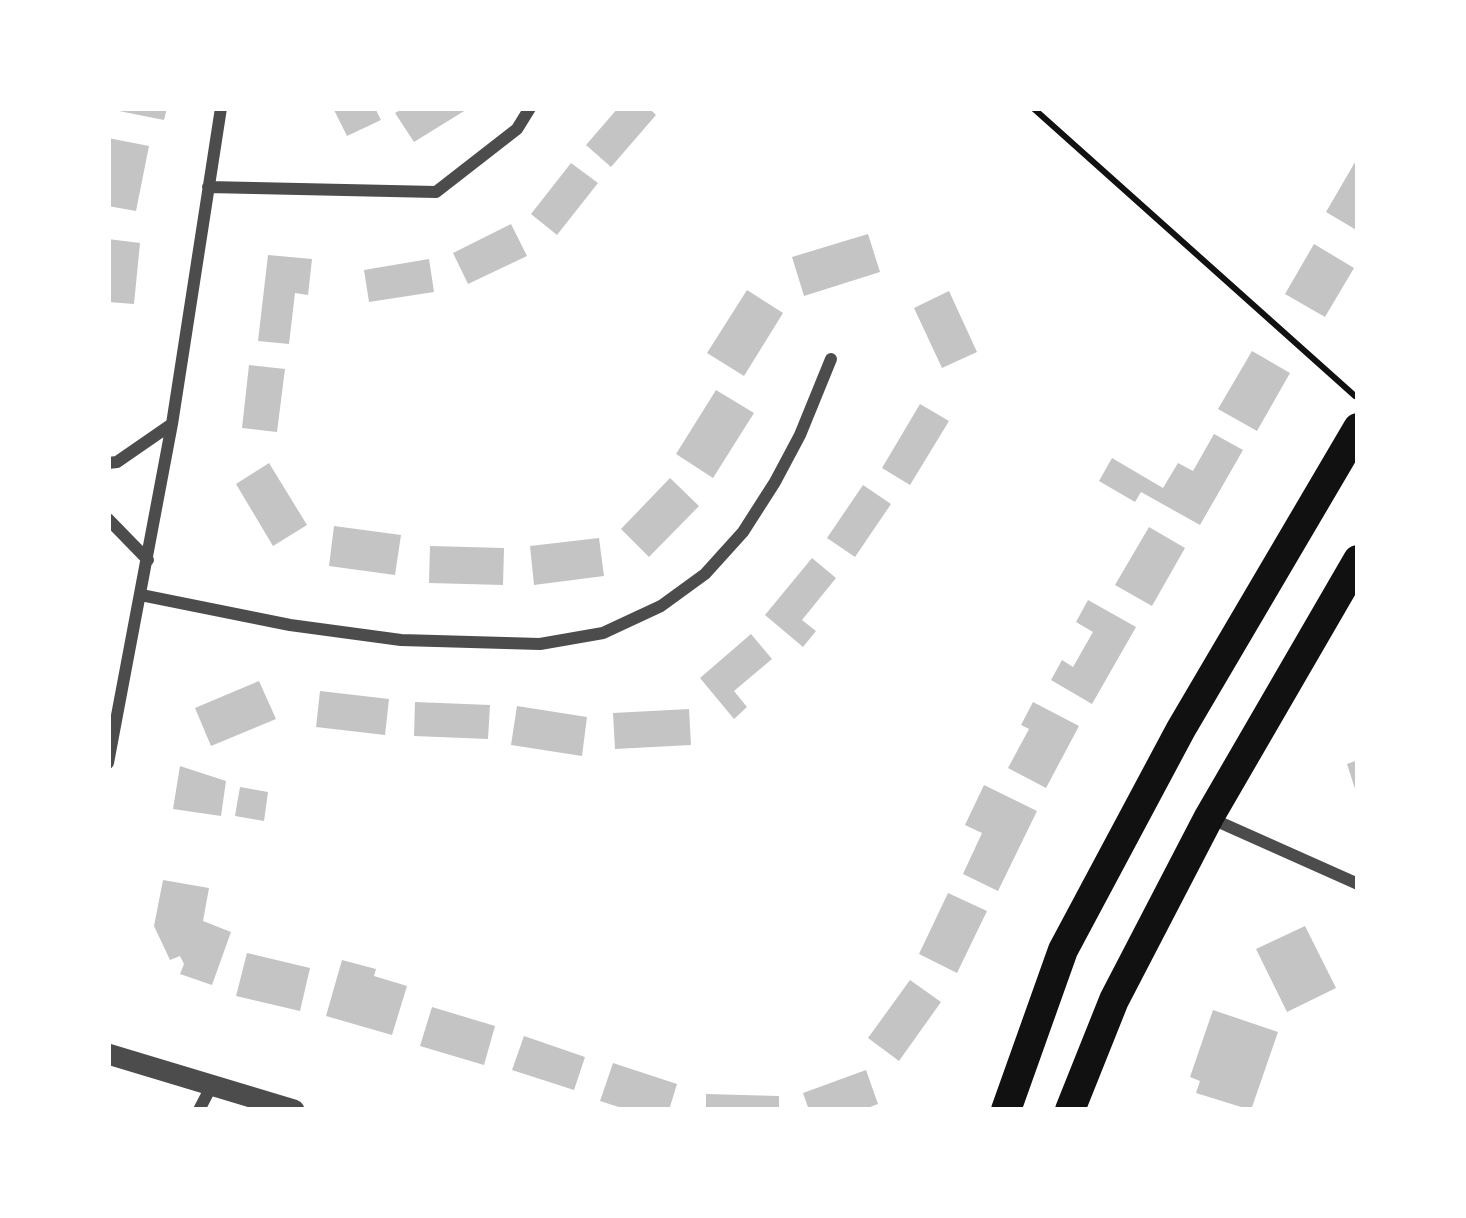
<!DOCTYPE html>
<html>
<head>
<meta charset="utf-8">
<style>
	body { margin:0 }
	#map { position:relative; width:1466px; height:1218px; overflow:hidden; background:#fff; font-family:Literata,serif }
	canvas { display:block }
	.frame { position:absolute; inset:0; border:111px solid #fff; pointer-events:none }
</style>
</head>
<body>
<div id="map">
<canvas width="1466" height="1218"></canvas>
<div class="frame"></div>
</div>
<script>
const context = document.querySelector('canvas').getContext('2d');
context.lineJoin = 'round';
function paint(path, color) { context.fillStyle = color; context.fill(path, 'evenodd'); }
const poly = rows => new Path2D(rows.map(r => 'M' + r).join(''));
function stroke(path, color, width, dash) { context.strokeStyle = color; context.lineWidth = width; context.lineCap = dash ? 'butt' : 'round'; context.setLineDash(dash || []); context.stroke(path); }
paint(poly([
	[115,108,167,108,164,120,114,110],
	[333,108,375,108,381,120,347,136],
	[404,108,469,108,414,142,395,113],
	[618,108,649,108,656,115,611,167,586,145],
	[108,138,149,146,136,211,108,206],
	[1358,157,1358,231,1326,212],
	[571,163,598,183,557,235,531,214],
	[511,224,527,256,468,284,453,253],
	[868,234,880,272,804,296,792,257],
	[108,239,140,243,134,304,108,302],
	[1314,244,1354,268,1325,317,1285,294],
	[268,255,312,259,308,295,295,293,289,344,258,341],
	[429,259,434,292,369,302,364,270],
	[747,290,783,313,744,376,707,353],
	[949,291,977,352,942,368,914,308],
	[1252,351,1290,373,1257,431,1218,409],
	[249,365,285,369,277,432,242,428],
	[716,390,754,413,713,478,676,454],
	[920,404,949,421,910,485,882,468],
	[1214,434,1243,450,1200,525,1141,492,1135,502,1099,481,1112,458,1163,488,1178,463,1193,471],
	[269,463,307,525,273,546,236,484],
	[670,478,699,506,649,557,621,529],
	[863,485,891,504,855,557,827,538],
	[334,526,401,535,395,575,329,566],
	[1149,527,1185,548,1152,606,1115,585],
	[599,538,604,576,534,585,530,546],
	[430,546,504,548,503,585,429,583],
	[812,558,836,578,802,620,816,631,803,647,765,615],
	[1088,600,1136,627,1092,704,1051,680,1062,660,1073,667,1093,632,1076,622],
	[751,634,772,659,734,691,747,707,734,719,700,678],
	[259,681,276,719,211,746,195,708],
	[320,691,389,699,385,735,316,727],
	[415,702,490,705,488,739,414,736],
	[1033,702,1079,726,1046,788,1008,768,1029,729,1021,725],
	[517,706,587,717,582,756,511,745],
	[689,709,691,745,615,749,613,713],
	[1358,760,1358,795,1357,795,1347,764],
	[180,766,226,781,221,816,173,809],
	[984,785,1037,811,998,891,963,874,982,833,965,825],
	[240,787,268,792,264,821,235,816],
	[163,880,209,888,203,921,231,932,212,985,180,974,184,964,180,956,170,960,154,926],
	[948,893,987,911,957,973,919,954],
	[1305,926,1336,988,1287,1012,1256,949],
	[247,953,310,968,300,1011,236,996],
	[342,960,376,969,374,976,407,986,392,1035,326,1016],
	[910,980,941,1002,899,1061,868,1038],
	[432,1007,495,1026,484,1065,420,1046],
	[1213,1010,1278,1032,1251,1110,1196,1093,1200,1081,1190,1077],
	[524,1036,585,1057,574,1090,512,1070],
	[613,1063,677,1084,669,1110,628,1110,600,1101],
	[866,1070,878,1104,862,1110,809,1110,803,1093],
	[706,1094,779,1096,779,1110,706,1110]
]), '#c4c4c4');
stroke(poly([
	[1033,108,1355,396]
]), '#111', 6);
stroke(poly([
	[208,187,436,192,517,129,530,108],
	[108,463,117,462,172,424],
	[108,519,148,560],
	[141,595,290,625,401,640,540,644,603,633,661,606,705,574,743,532,775,482,800,435,831,359],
	[108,763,172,424,221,108],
	[1210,818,1358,884],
	[199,1110,212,1085]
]), '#4c4c4c', 12);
stroke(poly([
	[108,1054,294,1110]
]), '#4c4c4c', 21);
stroke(poly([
	[1006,1110,1063,950,1181,729,1358,428],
	[1070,1110,1114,1000,1209,817,1358,560]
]), '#111', 30);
</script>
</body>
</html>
